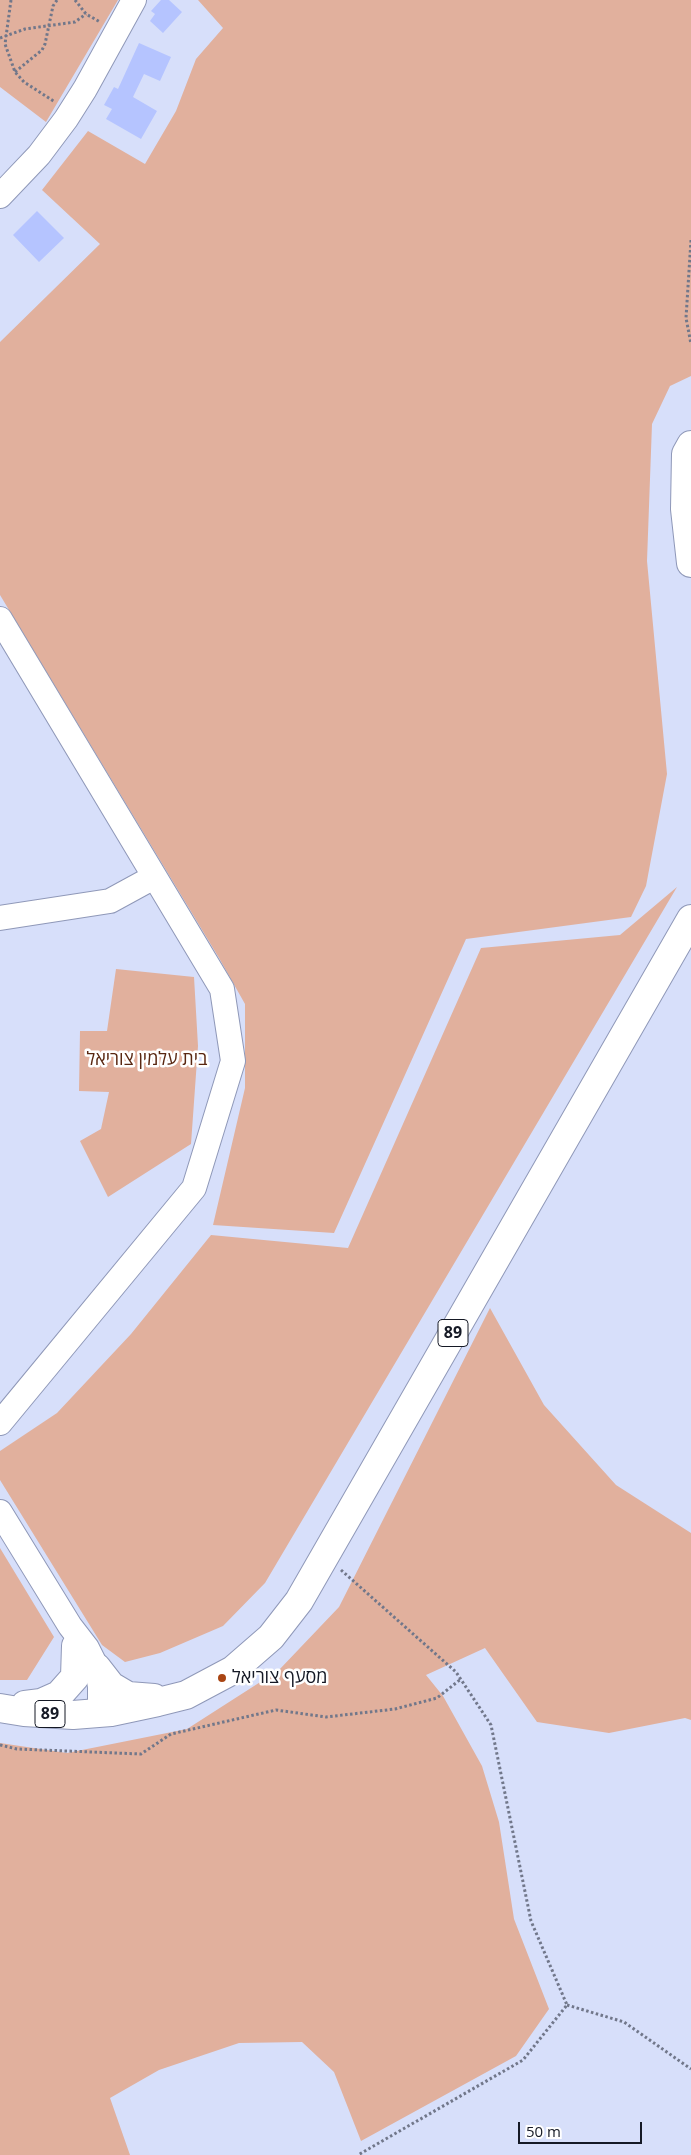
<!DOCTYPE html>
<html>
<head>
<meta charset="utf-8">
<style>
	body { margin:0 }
	#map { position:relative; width:691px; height:2155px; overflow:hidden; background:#d7dffa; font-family:"Open Sans",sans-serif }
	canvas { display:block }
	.scale { position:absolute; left:518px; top:2122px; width:124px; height:22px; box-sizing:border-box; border:2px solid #151925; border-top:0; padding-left:6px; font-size:15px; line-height:18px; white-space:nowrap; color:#151925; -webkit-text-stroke:4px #fff; paint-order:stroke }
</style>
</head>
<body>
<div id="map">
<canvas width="691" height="2155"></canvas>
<div class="scale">50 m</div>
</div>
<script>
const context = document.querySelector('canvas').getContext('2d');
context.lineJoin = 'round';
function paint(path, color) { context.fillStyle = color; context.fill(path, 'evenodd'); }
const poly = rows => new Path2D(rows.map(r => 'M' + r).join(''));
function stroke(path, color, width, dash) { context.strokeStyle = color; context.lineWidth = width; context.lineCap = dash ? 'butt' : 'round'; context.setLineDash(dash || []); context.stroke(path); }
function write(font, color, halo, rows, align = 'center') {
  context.font = font + ' "Open Sans",Heebo,sans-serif'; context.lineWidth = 5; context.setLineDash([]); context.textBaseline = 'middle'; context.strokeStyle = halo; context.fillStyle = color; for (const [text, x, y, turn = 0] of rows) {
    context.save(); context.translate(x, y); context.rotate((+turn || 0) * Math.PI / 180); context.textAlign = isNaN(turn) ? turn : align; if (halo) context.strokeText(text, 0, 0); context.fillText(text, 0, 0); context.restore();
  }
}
paint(poly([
	[0,0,118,0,46,122,0,87],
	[198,0,691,0,691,376,670,386,652,424,647,561,667,774,646,886,631,917,466,939,334,1233,213,1225,245,1088,245,1004,219,958,0,595,0,342,100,244,42,190,88,131,145,164,176,111,196,59,223,28],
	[677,887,265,1583,223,1626,160,1653,125,1662,102,1645,0,1480,0,1451,57,1413,131,1334,211,1235,348,1248,481,948,620,935],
	[116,969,194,977,198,1046,191,1144,108,1197,80,1141,101,1129,109,1092,79,1091,80,1031,107,1031],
	[490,1308,544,1405,616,1485,691,1533,691,1720,685,1718,609,1733,537,1722,485,1648,426,1675,443,1696,482,1766,499,1822,514,1919,549,2009,516,2056,361,2141,334,2072,302,2042,239,2043,159,2070,110,2098,130,2155,0,2155,0,1743,67,1753,187,1729,279,1670,339,1607],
	[0,1548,54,1637,27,1680,0,1680]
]), '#e1b09d');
paint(poly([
	[161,0,169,0,182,12,163,33,150,21,155,14,151,11],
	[139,43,171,57,160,81,144,74,133,97,157,111,141,139,106,119,112,109,104,105,114,87,118,89],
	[37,211,64,238,39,262,13,235]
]), '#b5c4ff');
const minor = poly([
	[0,196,39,155,66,119,85,89,134,0],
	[0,619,222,989,233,1061,194,1188,0,1423],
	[0,918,110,901,154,877],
	[0,1512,70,1626,87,1648,97,1668,100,1687,100,1713]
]);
const highway = poly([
	[691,445,686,454,685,509,691,563],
	[97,1668,111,1686,128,1696,154,1698],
	[25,1705,41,1703,59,1695,75,1677,76,1646],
	[0,1708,24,1712,73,1715,111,1712,158,1702,186,1695,233,1670,271,1637,299,1601,691,919]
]);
stroke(minor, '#8f98b8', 26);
stroke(highway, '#8f98b8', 30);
stroke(poly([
	[11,0,5,44,15,72,24,82,55,102],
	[75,0,86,14,100,22],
	[0,38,25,29,75,22,86,14],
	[15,72,42,50,45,44,53,6,57,0],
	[691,240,686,318,691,344],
	[341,1570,456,1672,491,1725,531,1921,567,2005,523,2060,358,2155],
	[0,1745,17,1749,141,1754,171,1734,276,1710,326,1717,395,1709,437,1698,461,1679],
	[567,2005,624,2022,691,2069]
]), '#71778a', 3, [2.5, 2.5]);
stroke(minor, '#fff', 24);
stroke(highway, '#fff', 28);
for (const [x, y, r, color] of [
	[222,1678,5,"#a94513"]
]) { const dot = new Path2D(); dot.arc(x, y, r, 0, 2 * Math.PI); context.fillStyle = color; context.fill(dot); stroke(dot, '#fff', 2); }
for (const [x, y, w] of [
	[453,1333,30],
	[50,1714,30]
]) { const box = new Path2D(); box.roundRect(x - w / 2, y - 13.5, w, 27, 4); context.fillStyle = '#fff'; context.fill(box); stroke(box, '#151925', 1); }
write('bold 16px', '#151925', null, [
	["89",453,1333],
	["89",50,1714]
]);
write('18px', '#592711', '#fff', [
	["בית עלמין צוריאל",147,1060]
]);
write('18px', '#151925', '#fff', [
	["מסעף צוריאל",232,1678]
], 'left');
</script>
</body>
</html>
